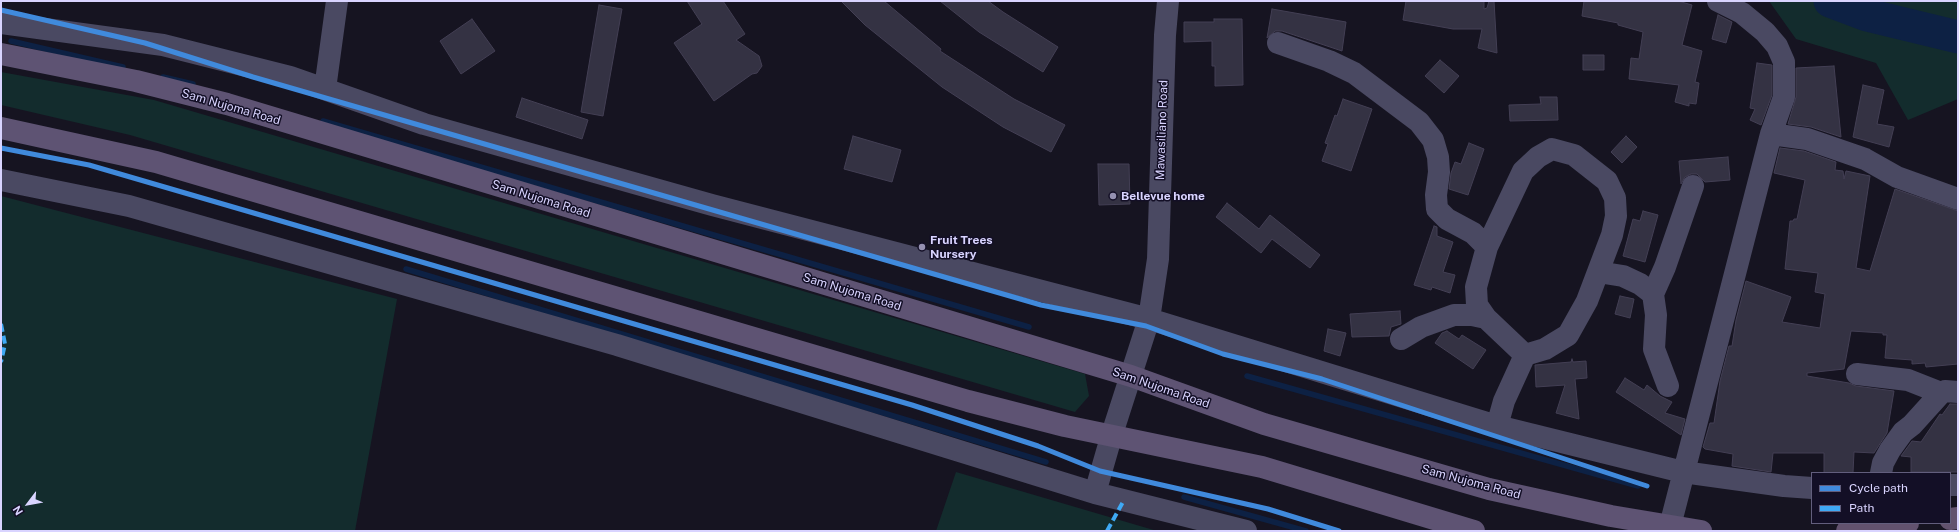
<!DOCTYPE html>
<html>
<head>
<meta charset="utf-8">
<style>
	body { margin:0 }
	#map { position:relative; width:1959px; height:532px; overflow:hidden; background:#161421; font-family:"Public Sans",sans-serif }
	canvas { display:block }
	.frame { position:absolute; inset:0; border:2px solid #d9d4ff; pointer-events:none }
	.legend { position:absolute; left:1811px; top:472px; width:140px; height:52px; box-sizing:border-box; background:#130f26; border:1px solid #625e7d; margin:0; padding:5px 7px; list-style:none; font-size:12px; color:#d9d4ff }
	.legend li { display:flex; align-items:center; gap:8px; height:20px }
	.legend b { width:20px; border:1px solid #625e7d }
	.north { position:absolute; left:8px; top:484px; width:40px; height:40px; -webkit-text-stroke:3px #130f26; paint-order:stroke; rotate:238deg; font-size:11px; font-weight:700; line-height:16px; text-align:center; color:#d9d4ff }
	.north::after { content:''; display:block; margin:auto; width:14px; height:18px; background:#d9d4ff; clip-path:polygon(50% 0,100% 100%,50% 72%,0 100%) }
</style>
</head>
<body>
<div id="map">
<canvas width="1959" height="532"></canvas>
<div class="frame"></div>
<ul class="legend">
<li><b style="height:5px;background:#408adc"></b>Cycle path</li>
<li><b style="height:5px;background:#3fa9f5"></b>Path</li>
</ul>
<div class="north">N</div>
</div>
<script>
const context = document.querySelector('canvas').getContext('2d');
context.lineJoin = 'round';
function paint(path, color) { context.fillStyle = color; context.fill(path, 'evenodd'); }
const poly = rows => new Path2D(rows.map(r => 'M' + r).join(''));
function stroke(path, color, width, dash) { context.strokeStyle = color; context.lineWidth = width; context.lineCap = dash ? 'butt' : 'round'; context.setLineDash(dash || []); context.stroke(path); }
function write(font, color, halo, rows, align = 'center') {
  context.font = font + ' "Public Sans",sans-serif'; context.lineWidth = 3; context.setLineDash([]); context.textBaseline = 'middle'; context.strokeStyle = halo; context.fillStyle = color; for (const [text, x, y, turn = 0] of rows) {
    context.save(); context.translate(x, y); context.rotate((+turn || 0) * Math.PI / 180); context.textAlign = isNaN(turn) ? turn : align; if (halo) context.strokeText(text, 0, 0); context.fillText(text, 0, 0); context.restore();
  }
}
paint(poly([
	[1769,1,1958,1,1958,99,1908,120,1876,63,1796,39],
	[1,72,154,100,1085,374,1089,396,1075,412,130,135,1,105],
	[1,196,397,299,355,531,1,531],
	[956,472,1157,531,936,531]
]), '#132c2d');
stroke(poly([
	[11,41,123,67],
	[163,77,193,84],
	[323,121,1029,327],
	[406,269,1046,462],
	[1247,376,1638,486],
	[1184,497,1306,531]
]), '#0d2144', 5.5);
stroke(poly([
	[1830,1,1867,15,1958,37]
]), '#0d2144', 33);
const building = poly([
	[687,1,723,1,745,34,736,40,759,56,762,66,757,73,752,74,714,101,674,43,702,24,687,1],
	[841,1,884,1,941,49,940,51,1014,99,1065,125,1051,152,1003,127,942,87,865,25,841,1],
	[940,1,988,1,1003,12,1058,47,1043,72,979,32,940,1],
	[1406,1,1484,1,1484,9,1487,8,1489,1,1494,1,1497,53,1478,48,1482,29,1453,29,1403,20,1406,1],
	[1584,1,1678,1,1692,5,1682,45,1702,51,1695,82,1699,83,1696,104,1689,103,1689,106,1675,102,1679,85,1629,79,1631,58,1639,59,1643,32,1618,25,1618,23,1582,16,1584,1],
	[599,5,622,9,603,116,581,112,599,5],
	[1272,9,1346,22,1342,51,1282,31,1275,31,1267,38,1272,9],
	[1718,15,1732,22,1726,43,1712,39,1718,15],
	[472,19,495,51,461,74,440,41,472,19],
	[1214,19,1242,19,1243,85,1215,86,1215,66,1212,66,1212,41,1184,42,1184,22,1214,22,1214,19],
	[1583,55,1604,55,1604,70,1583,70,1583,55],
	[1440,60,1459,76,1444,93,1425,76,1440,60],
	[1757,63,1772,65,1772,95,1761,125,1750,120,1755,109,1750,108,1757,63],
	[1834,66,1841,137,1811,127,1788,124,1796,97,1796,68,1834,66],
	[1863,85,1884,90,1877,124,1894,127,1889,147,1853,137,1863,85],
	[1540,97,1557,97,1558,120,1510,121,1509,105,1541,104,1540,97],
	[522,98,588,120,582,139,516,117,522,98],
	[1343,99,1372,109,1351,171,1322,161,1328,144,1325,143,1335,115,1337,116,1343,99],
	[853,136,901,150,892,182,844,169,853,136],
	[1626,136,1637,147,1622,163,1611,152,1626,136],
	[1469,143,1484,149,1468,195,1449,189,1451,173,1455,162,1461,164,1469,143],
	[1780,148,1804,151,1836,162,1835,170,1843,171,1844,179,1846,171,1870,176,1856,268,1870,271,1895,189,1958,211,1958,364,1926,367,1925,363,1912,364,1912,360,1885,358,1887,335,1883,335,1883,333,1851,331,1844,369,1807,373,1807,376,1849,383,1856,386,1894,391,1887,433,1874,453,1854,452,1853,473,1824,473,1824,453,1773,453,1771,472,1732,466,1733,454,1705,449,1703,447,1710,423,1714,423,1720,381,1729,346,1732,346,1736,320,1746,281,1791,297,1782,322,1820,328,1825,294,1815,292,1818,273,1785,269,1790,221,1793,221,1794,219,1797,219,1805,180,1774,173,1780,148],
	[1728,157,1730,180,1705,182,1697,174,1691,174,1685,177,1681,184,1679,161,1728,157],
	[1098,164,1129,164,1130,204,1099,205,1098,164],
	[1227,203,1259,229,1270,215,1320,255,1310,268,1272,239,1261,253,1216,217,1227,203],
	[1643,211,1658,215,1645,262,1623,256,1633,219,1640,221,1643,211],
	[1434,226,1437,227,1437,236,1453,242,1443,272,1455,275,1450,293,1432,287,1431,290,1414,285,1434,226],
	[1620,296,1634,299,1630,318,1615,314,1620,296],
	[1400,311,1401,324,1391,327,1389,336,1352,337,1350,314,1400,311],
	[1328,329,1346,333,1340,356,1324,351,1328,329],
	[1447,331,1459,339,1462,335,1486,350,1473,369,1435,343,1442,333,1447,331],
	[1572,359,1573,362,1586,361,1587,378,1575,379,1579,419,1556,413,1565,385,1536,387,1535,365,1571,362,1572,359],
	[1625,378,1644,390,1647,385,1660,396,1672,402,1665,413,1685,419,1681,435,1616,392,1625,378],
	[1950,404,1958,404,1958,472,1911,472,1911,457,1901,456,1912,441,1921,442,1940,414,1942,415,1950,404]
]);
paint(building, '#343243');
stroke(building, '#433f54', 1);
stroke(poly([
	[1,23,163,45,290,77,424,124,712,205,1149,319,1497,426,1683,472,1784,486,1812,488],
	[1278,43,1329,61,1354,73,1419,122,1433,140,1438,157,1439,172,1436,195,1437,209,1447,219,1473,233,1487,247],
	[325,89,337,1],
	[1771,134,1807,139,1865,159,1897,177,1958,199],
	[1,180,129,206,617,345,1095,493,1246,531],
	[1598,272,1623,276,1640,284,1653,294,1656,315,1654,349,1668,386],
	[1653,294,1665,267,1693,186],
	[1401,339,1421,327,1454,315,1472,315,1486,318],
	[1857,374,1908,380,1941,393],
	[1497,426,1504,401,1525,355,1486,318,1477,305,1476,287,1487,247,1523,171,1538,157,1552,149,1574,155,1607,181,1615,198,1616,216,1612,235,1587,301,1568,335,1545,349,1525,355],
	[1881,473,1883,463,1890,450,1903,432,1912,425,1941,393,1945,391,1958,392],
	[1950,485,1958,485],
	[1095,493,1112,434,1149,319,1158,259,1165,35,1168,1],
	[1670,526,1771,134,1784,97,1784,62,1777,46,1765,32,1742,13,1718,1]
]), '#4a4962', 22);
stroke(poly([
	[1,54,136,81,227,104,1131,376,1264,424,1489,489,1611,516,1701,531],
	[1,128,156,162,968,401,1065,426,1262,467,1474,531]
]), '#5e5373', 22);
stroke(poly([
	[1950,519,1958,518],
	[1847,531,1908,523]
]), '#62526e', 22);
stroke(poly([
	[1,324,5,344,1,362],
	[1107,531,1124,500]
]), '#3fa9f5', 4, [8, 4]);
stroke(poly([
	[1,10,145,43,253,77,1041,305,1146,326,1223,354,1322,379,1647,486],
	[1,148,89,165,912,405,1038,446,1100,471,1268,509,1339,531]
]), '#408adc', 5);
for (const [x, y, r, color] of [
	[1113,196,4,"#9591b1"],
	[922,247,4,"#9591b1"]
]) { const dot = new Path2D(); dot.arc(x, y, r, 0, 2 * Math.PI); context.fillStyle = color; context.fill(dot); stroke(dot, '#130f26', 1.5); }
write('12px', '#d9d4ff', '#130f26', [
	["Sam Nujoma Road",231,107,16],
	["Mawasiliano Road",1162,130,-88],
	["Sam Nujoma Road",541,199,17],
	["Sam Nujoma Road",852,292,17],
	["Sam Nujoma Road",1161,388,19],
	["Sam Nujoma Road",1471,482,15]
]);
write('bold 12px', '#d9d4ff', '#130f26', [
	["Bellevue home",1121,196],
	["Fruit Trees",930,240],
	["Nursery",930,254]
], 'left');
</script>
</body>
</html>
